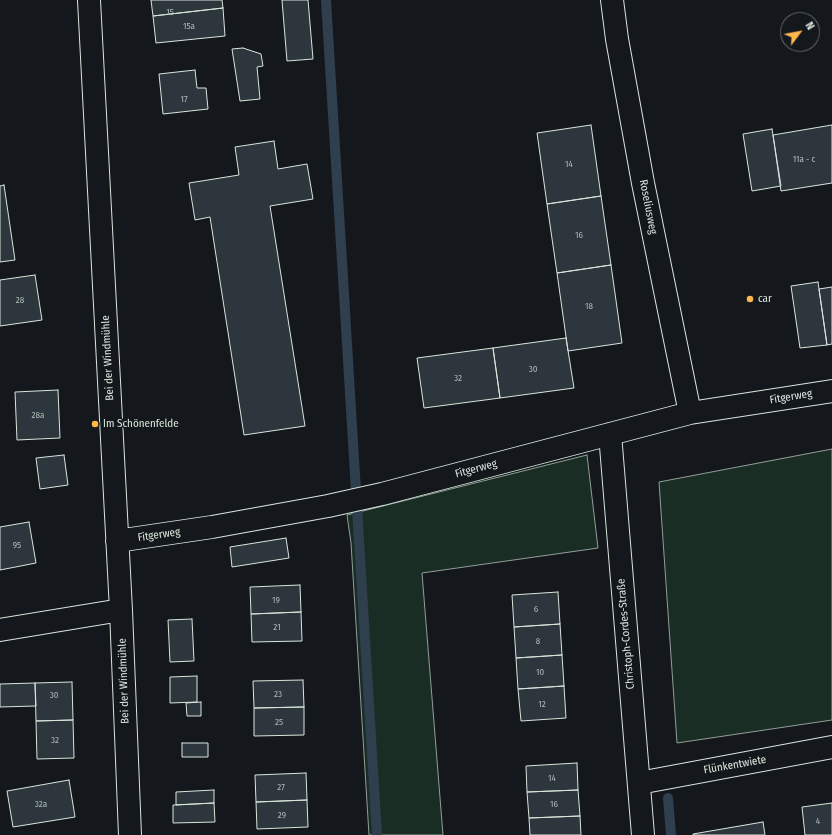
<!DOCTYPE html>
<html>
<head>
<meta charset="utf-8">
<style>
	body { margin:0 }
	#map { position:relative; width:832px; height:835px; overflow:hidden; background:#14181c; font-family:"Fira Sans Condensed",sans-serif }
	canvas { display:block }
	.north { position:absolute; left:780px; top:12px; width:40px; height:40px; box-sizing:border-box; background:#14181c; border:1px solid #626a69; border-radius:50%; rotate:58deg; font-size:11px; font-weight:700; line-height:16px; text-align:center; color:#d8e6dc }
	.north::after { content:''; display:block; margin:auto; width:14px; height:18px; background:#ffb74d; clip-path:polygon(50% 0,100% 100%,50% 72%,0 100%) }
</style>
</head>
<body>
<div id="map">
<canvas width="832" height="835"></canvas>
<div class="north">N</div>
</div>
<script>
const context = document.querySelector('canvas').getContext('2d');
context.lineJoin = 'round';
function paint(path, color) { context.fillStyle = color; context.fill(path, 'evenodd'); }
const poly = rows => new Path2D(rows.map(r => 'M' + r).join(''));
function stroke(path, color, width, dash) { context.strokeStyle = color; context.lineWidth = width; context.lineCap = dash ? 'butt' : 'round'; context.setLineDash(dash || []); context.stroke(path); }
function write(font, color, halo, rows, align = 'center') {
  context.font = font + ' "Fira Sans Condensed",sans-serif'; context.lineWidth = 3; context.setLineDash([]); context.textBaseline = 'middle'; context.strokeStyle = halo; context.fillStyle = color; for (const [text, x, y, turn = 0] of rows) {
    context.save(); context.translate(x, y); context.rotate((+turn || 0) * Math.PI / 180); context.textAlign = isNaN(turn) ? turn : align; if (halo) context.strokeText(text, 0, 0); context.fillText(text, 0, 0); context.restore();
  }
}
const green = poly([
	[832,449,832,720,677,743,659,482,832,449],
	[587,455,598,548,422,573,443,835,369,835,351,543,347,515,587,455]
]);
paint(green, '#1a2d24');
stroke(green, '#939e99', 1);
stroke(poly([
	[326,0,377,835],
	[668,798,671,835]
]), '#2f3f4d', 10);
const building = poly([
	[151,0,222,0,223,8,153,16,151,0],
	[282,0,308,0,313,59,287,61,282,0],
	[223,8,225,36,156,43,153,16,223,8],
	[243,48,261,54,263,66,257,67,260,99,240,101,232,49,243,48],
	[195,70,197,88,206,88,208,109,163,114,159,74,195,70],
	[591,125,601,196,547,204,537,133,591,125],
	[832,125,832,183,781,191,773,135,832,125],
	[772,129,781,186,752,191,743,134,772,129],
	[274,141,278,169,307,164,313,199,270,206,305,426,244,435,210,217,195,220,189,183,239,175,235,147,274,141],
	[4,185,15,260,0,262,0,186,4,185],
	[601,196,611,265,557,273,547,204,601,196],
	[611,265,622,343,568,351,557,273,611,265],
	[35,275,42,320,0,326,0,280,35,275],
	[818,282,827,345,800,348,791,286,818,282],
	[832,287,832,344,827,345,819,289,832,287],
	[566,338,574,388,500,398,493,348,566,338],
	[493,348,500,398,424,408,417,358,493,348],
	[58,390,60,438,17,440,15,392,58,390],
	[64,455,68,485,40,489,36,458,64,455],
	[29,522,36,563,0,570,0,527,29,522],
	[286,538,289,558,232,567,230,547,286,538],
	[300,585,301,612,251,614,250,587,300,585],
	[558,592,560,624,514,627,512,595,558,592],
	[301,612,302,641,252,642,251,614,301,612],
	[192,619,194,661,170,662,168,620,192,619],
	[560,624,562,655,516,658,514,627,560,624],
	[562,655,564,686,518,689,516,658,562,655],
	[197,676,197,702,170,703,170,677,197,676],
	[303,680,304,707,254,708,253,681,303,680],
	[72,682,73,720,36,721,35,683,72,682],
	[35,683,36,706,0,707,0,684,35,683],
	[564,686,566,718,521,721,518,689,564,686],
	[201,702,201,716,187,716,186,703,201,702],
	[304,707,304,735,254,736,254,708,304,707],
	[73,720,74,758,37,759,36,721,73,720],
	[182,743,208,743,208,757,182,757,182,743],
	[577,763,578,790,527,792,526,766,577,763],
	[306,773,307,800,256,802,255,775,306,773],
	[69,780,75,817,13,827,7,791,69,780],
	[214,790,214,803,176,805,176,792,214,790],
	[578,790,580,816,529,818,527,792,578,790],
	[307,800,308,827,257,829,256,802,307,800],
	[214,803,215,822,173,823,173,805,214,803],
	[832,803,832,835,805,835,802,807,832,803],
	[580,816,581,835,530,835,529,818,580,816],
	[763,822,765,835,693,835,693,834,763,822]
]);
paint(building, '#2c363c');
stroke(building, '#d8e6dc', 1);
const minor = poly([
	[89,0,121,610,130,835],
	[612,0,617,39,643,183,690,413],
	[610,434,643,835],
	[117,541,212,527,328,506,382,494,690,413,832,391],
	[0,630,121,610],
	[639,783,832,747]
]);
stroke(minor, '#d8e6dc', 24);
stroke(minor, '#14181c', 22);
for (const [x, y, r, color] of [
	[750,299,4,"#ffb74d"],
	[95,424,4,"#ffb74d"]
]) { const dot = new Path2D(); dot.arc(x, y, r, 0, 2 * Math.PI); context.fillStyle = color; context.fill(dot); stroke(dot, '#14181c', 1.5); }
write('9px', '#adbab4', null, [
	["15",170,12],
	["15a",189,26],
	["17",184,99],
	["11a - c",804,159],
	["14",569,164],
	["16",579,235],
	["28",20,300],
	["18",589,306],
	["30",533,369],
	["32",458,378],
	["28a",38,415],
	["95",17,545],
	["19",276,600],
	["6",536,609],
	["21",277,627],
	["8",538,641],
	["10",540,672],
	["23",278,694],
	["30",54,695],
	["12",542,704],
	["25",279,722],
	["32",55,740],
	["14",552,778],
	["27",281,787],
	["32a",41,804],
	["16",554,804],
	["29",282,815],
	["4",818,821]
]);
write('11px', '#d8e6dc', '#14181c', [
	["Roseliusweg",648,207,79],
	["Bei der Windmühle",108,358,-93],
	["Fitgerweg",791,397,-9],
	["Fitgerweg",476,469,-15],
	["Fitgerweg",159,535,-8],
	["Christoph-Cordes-Straße",626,634,-95],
	["Bei der Windmühle",124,681,-92],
	["Flünkentwiete",735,765,-10]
]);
write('11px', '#d8e6dc', '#14181c', [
	["car",758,299],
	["Im Schönenfelde",103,424]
], 'left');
</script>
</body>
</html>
